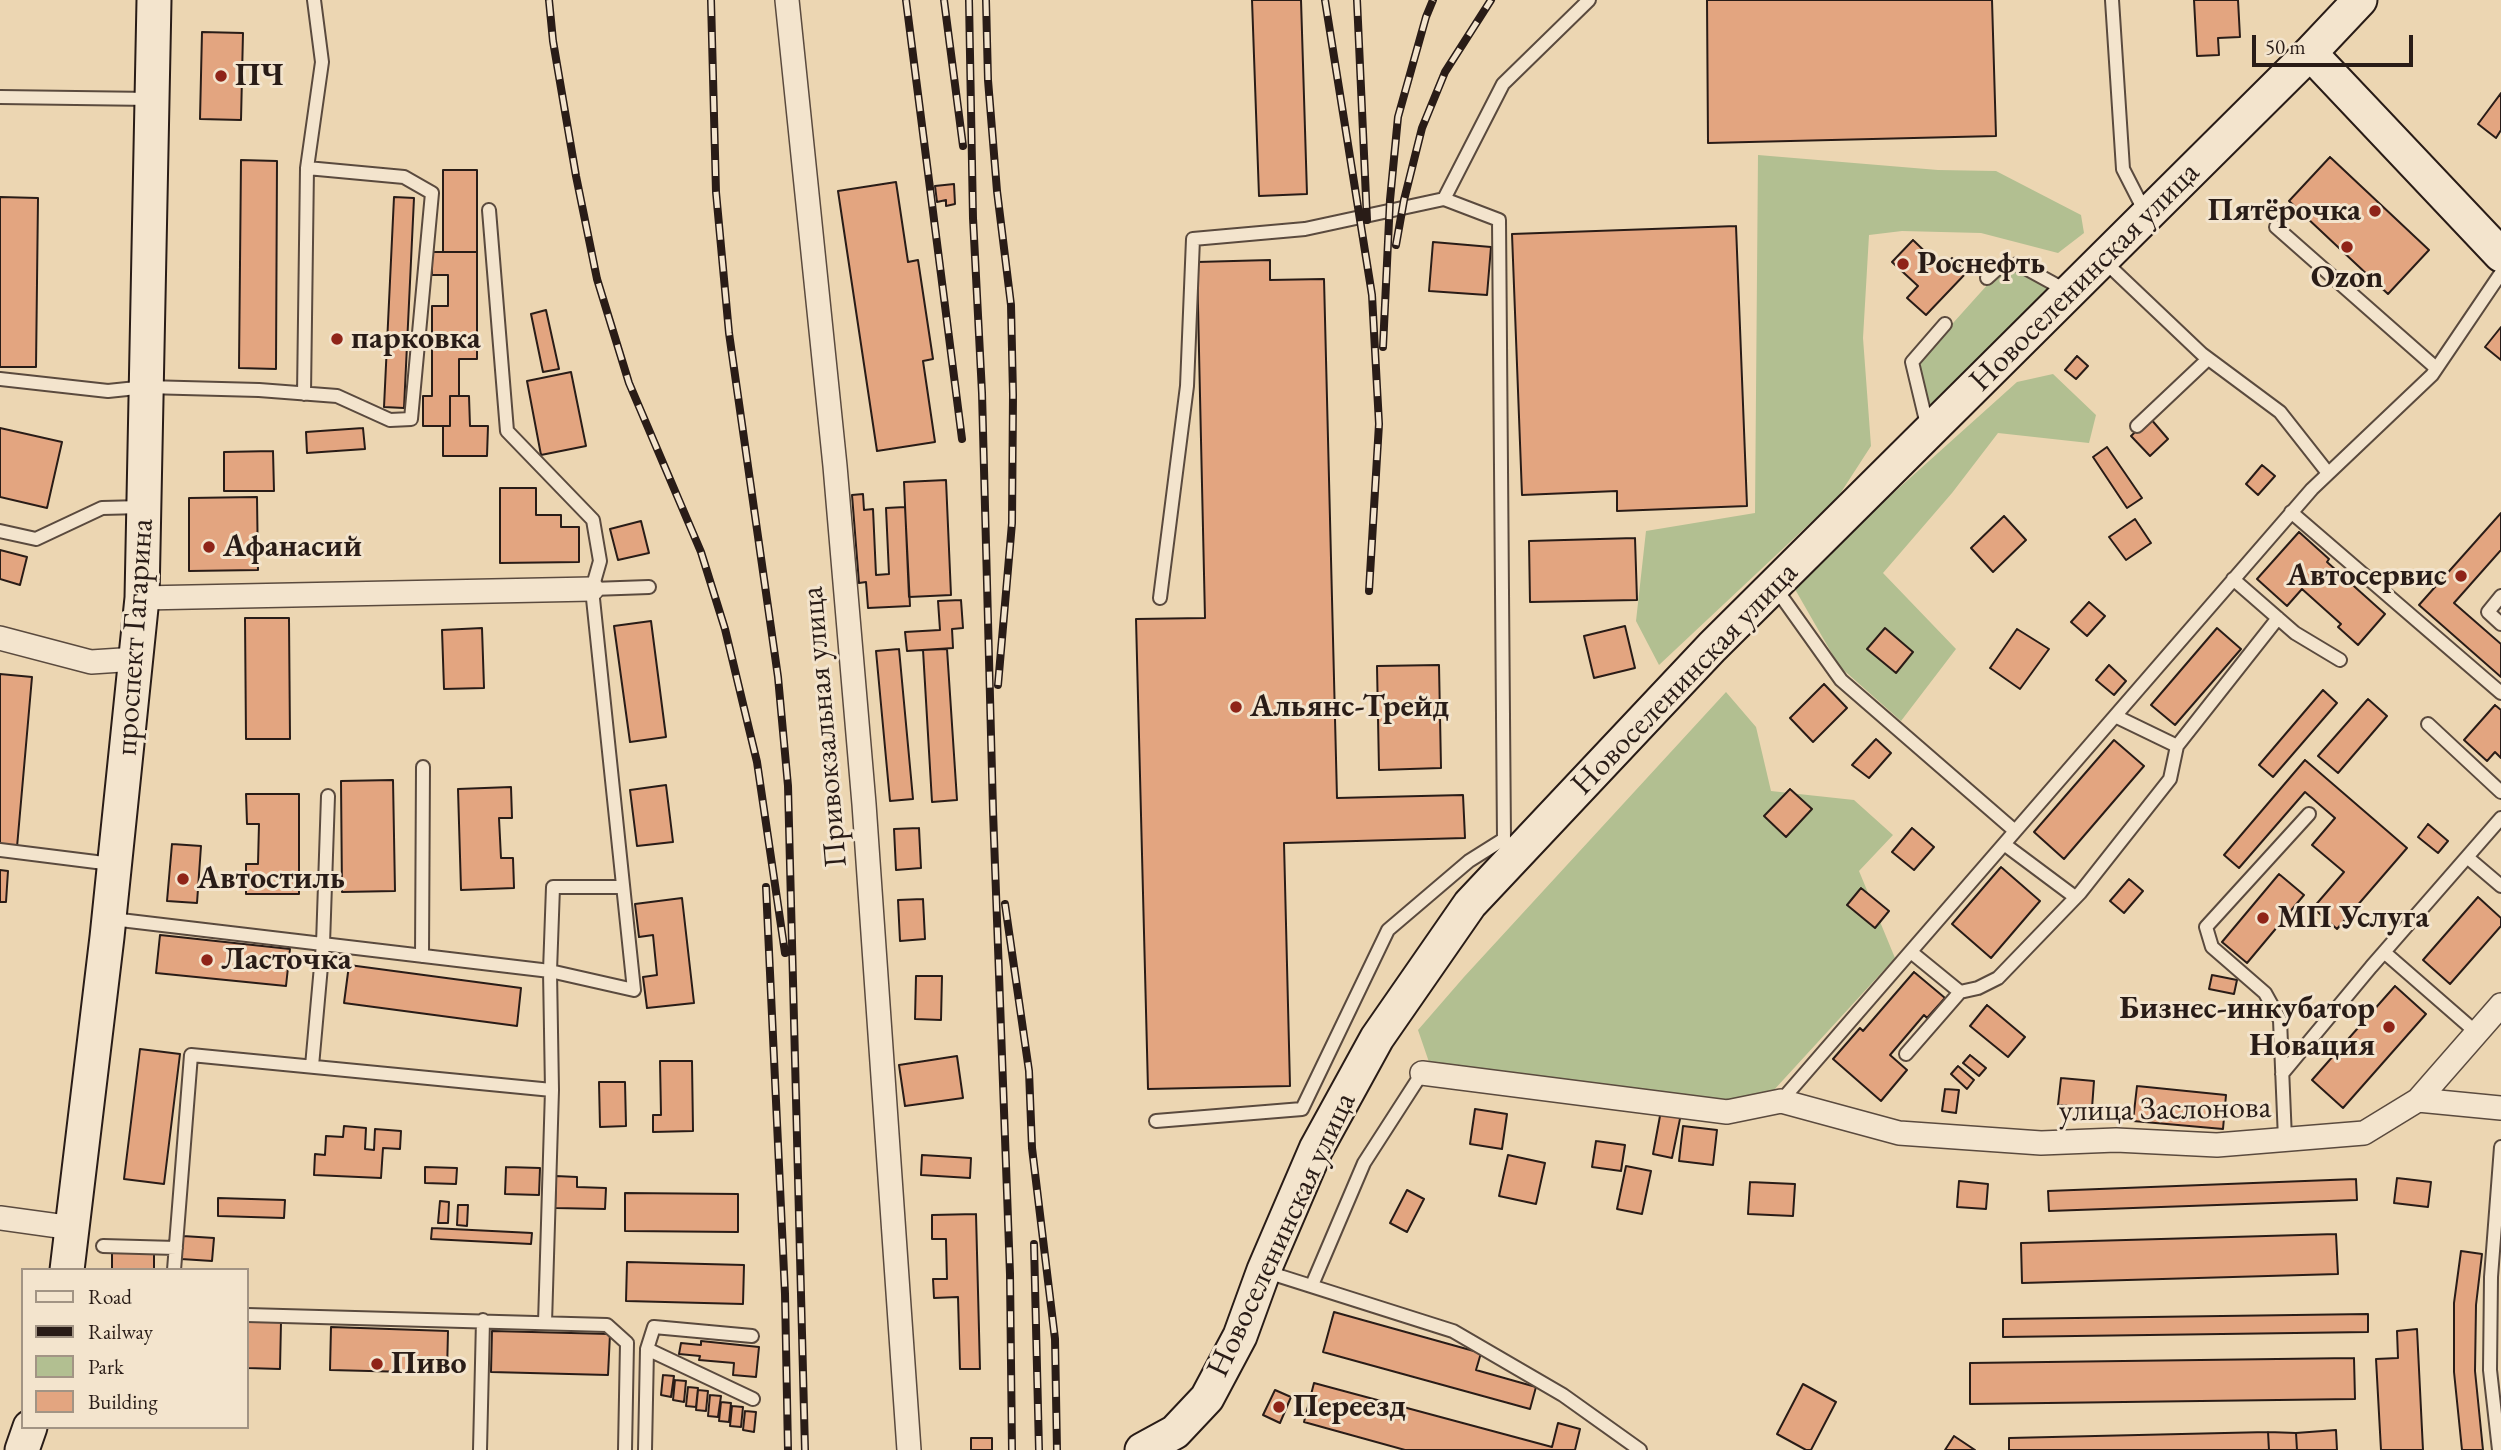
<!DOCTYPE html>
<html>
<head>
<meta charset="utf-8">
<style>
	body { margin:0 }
	#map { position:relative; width:2501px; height:1450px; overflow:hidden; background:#ecd6b2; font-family:"EB Garamond",serif }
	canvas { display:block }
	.legend { position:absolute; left:21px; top:1268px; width:228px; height:161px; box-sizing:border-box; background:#f3e4cd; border:2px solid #a29484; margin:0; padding:9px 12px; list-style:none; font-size:21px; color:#291c17 }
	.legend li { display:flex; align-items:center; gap:14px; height:35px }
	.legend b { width:35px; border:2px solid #a29484 }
	.scale { position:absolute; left:2252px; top:35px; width:161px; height:32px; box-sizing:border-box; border:4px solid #291c17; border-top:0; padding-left:9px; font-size:21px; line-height:24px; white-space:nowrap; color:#291c17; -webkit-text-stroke:5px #f3e4cd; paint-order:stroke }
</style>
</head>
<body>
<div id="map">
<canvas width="2501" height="1450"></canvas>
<ul class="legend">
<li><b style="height:9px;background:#f3e4cd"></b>Road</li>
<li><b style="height:9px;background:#291c17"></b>Railway</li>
<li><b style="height:19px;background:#b2bf91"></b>Park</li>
<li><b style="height:19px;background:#e3a580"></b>Building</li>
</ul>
<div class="scale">50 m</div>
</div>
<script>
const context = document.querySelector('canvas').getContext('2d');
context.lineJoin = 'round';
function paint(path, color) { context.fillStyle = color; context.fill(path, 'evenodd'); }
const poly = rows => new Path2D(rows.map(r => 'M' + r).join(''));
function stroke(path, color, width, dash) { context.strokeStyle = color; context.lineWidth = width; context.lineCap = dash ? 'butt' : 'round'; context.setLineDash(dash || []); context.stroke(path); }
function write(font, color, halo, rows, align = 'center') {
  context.font = font + ' "EB Garamond",serif'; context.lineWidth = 6; context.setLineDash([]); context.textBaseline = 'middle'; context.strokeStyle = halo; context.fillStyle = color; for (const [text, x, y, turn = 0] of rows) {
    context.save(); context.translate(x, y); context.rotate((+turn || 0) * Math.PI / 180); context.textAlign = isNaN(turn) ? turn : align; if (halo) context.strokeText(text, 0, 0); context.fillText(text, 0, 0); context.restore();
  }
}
paint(poly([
	[1758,155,1938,170,1996,171,2081,215,2084,233,2058,253,1981,233,1902,231,1869,235,1863,338,1871,446,1838,497,1659,665,1636,621,1646,531,1755,513],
	[2017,271,2058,293,1930,421,1918,362,1998,273],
	[2053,374,2096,415,2089,443,1998,433,1952,493,1883,573,1956,649,1901,721,1839,666,1792,584,2017,382],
	[1726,692,1756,727,1771,791,1854,800,1893,835,1859,871,1895,958,1773,1091,1725,1104,1430,1065,1418,1030,1464,977]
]), '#b2bf91');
const building = poly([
	[1252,0,1301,0,1307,194,1259,196,1252,0],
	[1707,0,1992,0,1996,136,1708,143,1707,0],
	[2194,0,2238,0,2240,37,2218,38,2219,55,2197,56,2194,0],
	[202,32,243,33,241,120,200,119,202,32],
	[2501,93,2501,130,2496,138,2478,124,2501,93],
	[2330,157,2429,250,2388,294,2289,201,2330,157],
	[241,160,277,161,276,369,239,368,241,160],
	[443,170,477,170,477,252,443,252,443,170],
	[896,182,908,262,918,260,933,359,923,361,935,442,877,451,838,191,896,182],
	[954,184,955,204,946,206,946,200,937,202,935,186,954,184],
	[0,197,38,198,36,367,0,367,0,197],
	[394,197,414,198,404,408,384,407,394,197],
	[1736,226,1747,506,1617,511,1617,491,1522,495,1512,234,1736,226],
	[1913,240,1942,268,1952,258,1967,272,1926,315,1907,298,1918,286,1892,262,1913,240],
	[1433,242,1491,247,1487,295,1429,291,1433,242],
	[432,252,477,252,477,359,459,359,459,396,450,396,450,426,423,426,423,396,432,396,432,306,448,306,448,275,432,275,432,252],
	[1270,260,1270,280,1324,279,1337,798,1463,795,1465,838,1284,843,1290,1086,1148,1089,1136,619,1205,618,1197,262,1270,260],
	[546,310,559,369,543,372,531,314,546,310],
	[2501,327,2501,360,2485,347,2501,327],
	[2077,356,2088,366,2076,379,2065,370,2077,356],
	[571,372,586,446,541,455,527,381,571,372],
	[450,396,469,396,470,426,488,426,487,456,443,456,443,426,450,426,450,396],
	[2150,418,2168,439,2150,456,2131,436,2150,418],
	[0,428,62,442,47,508,0,497,0,428],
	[363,428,365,449,307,453,306,432,363,428],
	[2107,447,2142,498,2127,508,2093,457,2107,447],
	[273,451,274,491,224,491,224,452,273,451],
	[2262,465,2275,476,2258,495,2246,484,2262,465],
	[946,480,951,595,909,597,904,482,946,480],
	[500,488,536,488,536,515,561,515,561,527,579,527,579,562,500,563,500,488],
	[863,494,864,510,873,509,876,575,889,574,886,508,905,507,910,606,868,608,866,582,859,583,852,495,863,494],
	[257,497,258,570,189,571,189,498,257,497],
	[2501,513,2501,550,2454,603,2501,644,2501,677,2419,605,2501,513],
	[2004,516,2026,540,1993,572,1971,548,2004,516],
	[2135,519,2151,543,2126,560,2109,537,2135,519],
	[641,521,649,553,618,560,610,529,641,521],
	[2299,532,2329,559,2327,562,2385,614,2358,645,2338,627,2341,624,2302,589,2287,606,2257,579,2299,532],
	[1635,538,1637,600,1530,602,1529,541,1635,538],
	[0,550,27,557,20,585,0,579,0,550],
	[961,600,963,628,952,629,953,648,907,651,905,632,940,630,938,601,961,600],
	[2089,602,2105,616,2087,636,2071,622,2089,602],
	[245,618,289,618,290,739,246,739,245,618],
	[651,621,666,737,630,742,614,626,651,621],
	[1625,626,1635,668,1594,678,1584,636,1625,626],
	[482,628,484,688,444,689,442,630,482,628],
	[1885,628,1913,652,1896,673,1867,649,1885,628],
	[2217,628,2241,649,2175,725,2151,705,2217,628],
	[2017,629,2049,649,2020,689,1990,668,2017,629],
	[899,649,913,799,890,801,876,651,899,649],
	[947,649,957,800,932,802,923,650,947,649],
	[1439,665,1441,768,1379,770,1377,666,1439,665],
	[2109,665,2126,681,2114,695,2096,680,2109,665],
	[0,674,32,677,17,847,0,845,0,674],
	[1824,684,1847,708,1813,742,1790,718,1824,684],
	[2323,690,2337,703,2273,777,2259,765,2323,690],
	[2368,699,2387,716,2338,773,2318,756,2368,699],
	[2495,705,2501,710,2501,758,2495,752,2487,761,2464,740,2495,705],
	[1876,739,1891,753,1869,778,1852,765,1876,739],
	[2114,740,2144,766,2064,859,2034,832,2114,740],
	[2305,760,2407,848,2337,929,2313,908,2344,872,2312,845,2335,818,2305,792,2239,868,2224,855,2305,760],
	[393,780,395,891,342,892,341,781,393,780],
	[666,785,673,842,637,846,630,790,666,785],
	[511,787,512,818,499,818,501,858,513,858,514,888,461,890,458,789,511,787],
	[1790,789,1812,809,1786,837,1764,816,1790,789],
	[246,794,299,794,299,894,246,894,246,864,258,864,259,824,247,824,246,794],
	[2428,824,2448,841,2438,853,2418,837,2428,824],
	[919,828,921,868,896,870,894,829,919,828],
	[1912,828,1934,847,1914,870,1892,852,1912,828],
	[172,844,201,846,197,903,167,901,172,844],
	[2001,867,2040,901,1991,958,1952,924,2001,867],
	[0,870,8,871,6,902,0,902,0,870],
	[2279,874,2304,895,2247,963,2222,942,2279,874],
	[2129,879,2143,891,2124,913,2110,901,2129,879],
	[1861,888,1889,911,1875,928,1847,905,1861,888],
	[2478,897,2501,918,2501,926,2450,984,2423,960,2478,897],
	[682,898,694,1003,647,1008,643,977,657,975,653,935,639,937,635,904,682,898],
	[923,899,925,939,900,941,898,900,923,899],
	[160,935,290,949,286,986,156,973,160,935],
	[349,965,521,988,517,1026,344,1003,349,965],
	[1914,972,1945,998,1927,1018,1924,1015,1890,1055,1907,1070,1881,1101,1833,1059,1860,1028,1863,1031,1914,972],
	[2212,975,2237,980,2234,994,2209,989,2212,975],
	[916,976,942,976,941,1020,915,1019,916,976],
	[2395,986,2426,1014,2343,1108,2312,1080,2395,986],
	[1987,1005,2025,1037,2008,1057,1970,1026,1987,1005],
	[140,1049,180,1054,164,1184,124,1179,140,1049],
	[1970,1055,1986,1068,1979,1076,1963,1063,1970,1055],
	[957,1056,963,1098,905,1106,899,1065,957,1056],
	[660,1061,692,1061,693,1131,653,1132,653,1115,661,1115,660,1061],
	[1958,1066,1974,1080,1967,1089,1951,1074,1958,1066],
	[2061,1078,2094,1081,2092,1108,2058,1105,2061,1078],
	[599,1082,625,1082,626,1126,600,1127,599,1082],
	[2137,1086,2226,1095,2223,1129,2133,1121,2137,1086],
	[1945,1089,1959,1090,1956,1113,1942,1111,1945,1089],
	[1662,1105,1682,1109,1672,1158,1653,1154,1662,1105],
	[1475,1109,1507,1114,1502,1149,1470,1144,1475,1109],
	[344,1126,366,1128,365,1149,374,1150,375,1129,401,1131,400,1149,383,1148,381,1178,314,1175,315,1154,325,1155,326,1136,343,1137,344,1126],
	[1683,1126,1717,1130,1713,1165,1679,1161,1683,1126],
	[1596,1141,1625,1145,1621,1171,1592,1167,1596,1141],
	[922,1155,971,1158,970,1178,921,1175,922,1155],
	[1508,1155,1545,1163,1536,1204,1499,1196,1508,1155],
	[1626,1166,1651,1171,1642,1214,1617,1209,1626,1166],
	[425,1167,457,1168,456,1184,425,1183,425,1167],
	[506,1167,540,1168,539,1195,505,1194,506,1167],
	[556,1176,577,1177,577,1187,606,1188,605,1209,555,1208,556,1176],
	[2397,1178,2431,1182,2428,1207,2394,1203,2397,1178],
	[2356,1179,2357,1200,2049,1211,2048,1191,2356,1179],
	[1959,1181,1988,1184,1986,1209,1957,1207,1959,1181],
	[1750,1182,1795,1184,1793,1216,1748,1214,1750,1182],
	[1407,1190,1424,1199,1407,1232,1390,1223,1407,1190],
	[625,1193,738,1194,738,1232,625,1231,625,1193],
	[218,1198,285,1200,284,1218,218,1216,218,1198],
	[440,1201,449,1202,448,1223,438,1223,440,1201],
	[458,1205,468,1205,467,1226,457,1225,458,1205],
	[976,1214,980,1369,960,1369,958,1297,934,1298,933,1279,947,1279,946,1239,932,1239,932,1215,976,1214],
	[432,1228,532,1233,531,1244,431,1239,432,1228],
	[2336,1234,2338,1274,2022,1283,2021,1243,2336,1234],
	[183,1236,214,1238,212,1261,181,1259,183,1236],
	[112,1251,154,1252,154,1270,112,1270,112,1251],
	[2461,1251,2482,1254,2476,1305,2475,1371,2483,1450,2462,1450,2454,1372,2454,1303,2461,1251],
	[627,1262,744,1265,743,1304,626,1301,627,1262],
	[1334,1312,1481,1353,1476,1370,1536,1387,1530,1409,1323,1352,1334,1312],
	[2368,1314,2368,1332,2003,1337,2003,1319,2368,1314],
	[247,1321,281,1322,280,1369,247,1368,247,1321],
	[331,1327,448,1331,447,1373,330,1370,331,1327],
	[2417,1329,2423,1450,2381,1450,2376,1359,2398,1358,2397,1331,2417,1329],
	[492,1331,610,1334,608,1375,491,1372,492,1331],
	[701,1341,759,1347,756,1377,733,1375,734,1363,699,1360,700,1356,679,1354,681,1343,701,1345,701,1341],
	[2354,1358,2355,1399,1970,1404,1970,1363,2354,1358],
	[663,1375,674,1376,671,1397,661,1395,663,1375],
	[675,1380,686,1381,684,1402,673,1400,675,1380],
	[1314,1383,1552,1447,1558,1423,1580,1429,1575,1450,1405,1450,1304,1422,1314,1383],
	[1803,1384,1836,1402,1811,1450,1806,1450,1777,1434,1803,1384],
	[688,1387,698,1388,696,1407,686,1406,688,1387],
	[698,1390,708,1391,706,1411,696,1410,698,1390],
	[1275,1390,1291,1397,1280,1423,1263,1415,1275,1390],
	[710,1395,721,1396,718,1417,708,1416,710,1395],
	[721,1402,731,1403,729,1422,719,1421,721,1402],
	[732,1406,743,1407,741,1427,730,1426,732,1406],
	[745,1411,756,1412,754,1432,743,1430,745,1411],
	[2336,1430,2337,1450,2297,1450,2296,1433,2336,1430],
	[2268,1432,2296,1433,2297,1450,2269,1450,2268,1432],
	[2268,1432,2269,1450,2009,1450,2009,1438,2268,1432],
	[1954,1436,1975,1450,1945,1450,1954,1436],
	[971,1438,992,1438,992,1450,971,1450,971,1438]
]);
paint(building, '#e3a580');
stroke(building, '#291c17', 2);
const lane = poly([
	[2112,0,2123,169,2145,212],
	[0,97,152,99],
	[1444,199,1503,84,1589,0],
	[2276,227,2436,368],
	[2103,260,2202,354,2280,412,2328,473],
	[1987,278,1998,268,2018,264,2069,292],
	[0,379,108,391,146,387,259,390,337,396,390,420,411,419,432,193,404,177,307,168],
	[304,394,307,168,322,62,314,0],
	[2137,426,2208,359],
	[1928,429,1912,362,1945,324],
	[2291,512,2501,693],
	[0,531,36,539,102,508,142,507],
	[2233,579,2295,633,2340,660],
	[1774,586,1841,680,2015,831],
	[592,589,649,587],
	[2501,596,2488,612,2501,624],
	[2115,716,2177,746],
	[2428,724,2501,792],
	[2004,844,2075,897],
	[0,850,112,864],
	[2467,857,2501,886],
	[112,919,550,971,634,990,592,589,600,561,593,520,507,431,489,210],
	[1911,952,1960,992,1978,988,1998,978,2080,893,2170,779,2177,746,2278,618],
	[2384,952,2477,1033],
	[422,956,423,767],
	[1906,1054,1960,992],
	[312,1066,323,944,328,796],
	[2282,1074,2371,967,2501,818],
	[1781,1101,2312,489,2432,375,2501,273],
	[1156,1121,1302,1109,1388,930,1469,861,1504,839,1499,220,1444,199,1305,229,1193,239,1187,386,1160,598],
	[2285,1139,2280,1020,2265,993,2212,947,2206,927,2309,814],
	[103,1246,176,1248],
	[174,1270,191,1055,552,1090],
	[1264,1271,1453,1331,1563,1395,1640,1450],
	[1312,1285,1364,1163,1422,1073],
	[247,1315,607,1325,627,1343,625,1450],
	[545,1323,552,1090,550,971,553,887,623,887],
	[647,1349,654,1327,752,1336],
	[480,1450,483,1320],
	[645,1450,647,1349,753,1399],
	[2499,1450,2490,1370,2491,1277,2501,1147]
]);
const street = poly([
	[787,0,835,466,864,804,909,1450],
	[142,598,592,589],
	[0,638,91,662,137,659],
	[1422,1073,1727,1112,1781,1101,1899,1133,2041,1143,2116,1140,2217,1145,2364,1133,2418,1100,2501,1005],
	[2418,1100,2501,1108],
	[0,1218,73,1228]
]);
const secondary = poly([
	[2310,53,2501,255],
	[67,1270,107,937,142,598,154,0],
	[22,1450,30,1427],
	[1142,1450,1175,1432,1207,1398,1240,1336,1264,1270,1316,1149,1377,1038,1470,904,1712,647,2310,53,2360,0]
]);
stroke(lane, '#5a4a3e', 16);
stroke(street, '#5a4a3e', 26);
stroke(secondary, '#291c17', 37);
stroke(lane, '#f3e4cd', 12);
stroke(street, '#f3e4cd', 23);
stroke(secondary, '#f3e4cd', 33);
const rail = poly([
	[549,0,553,41,576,176,597,279,629,383,701,552,725,629,757,762,785,953],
	[711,0,716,192,729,333,778,677,788,786,805,1450],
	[906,0,962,439],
	[944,0,963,146],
	[969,0,973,218,982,393,993,811,1010,1274,1012,1450],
	[986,0,988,80,997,191,1011,305,1013,395,1012,523,998,685],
	[1325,0,1372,295,1379,424,1369,591],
	[1357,0,1367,220],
	[1396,245,1404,200,1422,128,1445,72,1491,0],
	[1383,347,1390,200,1398,117,1426,17,1433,0],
	[766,887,785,1294,788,1450],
	[1005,904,1029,1071,1032,1148,1055,1339,1057,1450],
	[1034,1244,1039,1450]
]);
stroke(rail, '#291c17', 8);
stroke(rail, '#f3e4cd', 5, [16]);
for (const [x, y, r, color] of [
	[221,76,7,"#8f2418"],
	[2375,211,7,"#8f2418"],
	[2347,247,7,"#8f2418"],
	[1903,264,7,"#8f2418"],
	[337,339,7,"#8f2418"],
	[209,547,7,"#8f2418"],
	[2461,576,7,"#8f2418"],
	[1236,707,7,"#8f2418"],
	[183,879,7,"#8f2418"],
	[2263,918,7,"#8f2418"],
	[207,960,7,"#8f2418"],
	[2389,1027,7,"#8f2418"],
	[377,1364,7,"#8f2418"],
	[1279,1407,7,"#8f2418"]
]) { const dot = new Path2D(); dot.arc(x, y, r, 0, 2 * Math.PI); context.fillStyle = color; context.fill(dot); stroke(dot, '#f3e4cd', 2.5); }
write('bold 32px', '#291c17', '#f3e4cd', [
	["ПЧ",235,76],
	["Пятёрочка",2361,211,"right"],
	["Роснефть",1917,264],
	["Ozon",2347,278,"center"],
	["парковка",351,339],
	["Афанасий",223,547],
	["Автосервис",2447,576,"right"],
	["Альянс-Трейд",1250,707],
	["Автостиль",197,879],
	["МП Услуга",2277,918],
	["Ласточка",221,960],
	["Бизнес-инкубатор",2375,1009,"right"],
	["Новация",2375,1046,"right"],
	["Пиво",391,1364],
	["Переезд",1293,1407]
], 'left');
write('32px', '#291c17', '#f3e4cd', [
	["Новоселенинская улица",2085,277,-45],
	["проспект Гагарина",135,637,-86],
	["Новоселенинская улица",1685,679,-46],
	["Привокзальная улица",825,727,-95],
	["улица Заслонова",2165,1110,-1],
	["Новоселенинская улица",1282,1235,-65]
]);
</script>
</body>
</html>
